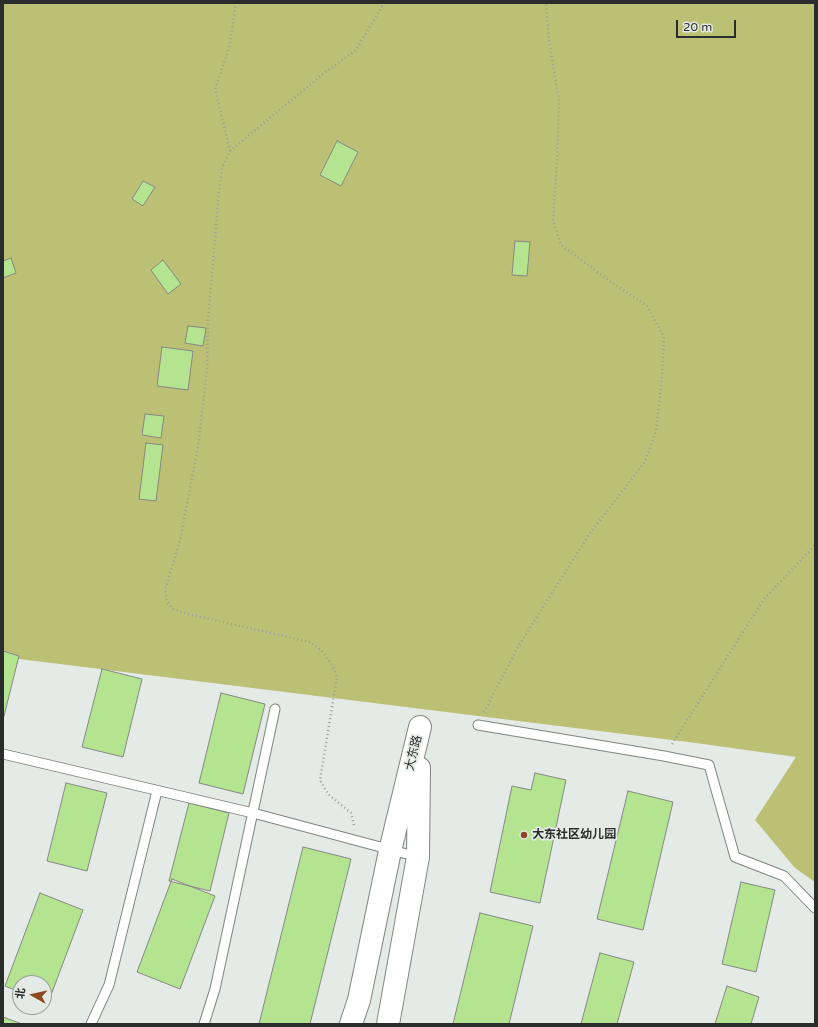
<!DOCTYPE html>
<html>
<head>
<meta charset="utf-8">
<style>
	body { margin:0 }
	#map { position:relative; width:818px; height:1027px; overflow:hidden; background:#e4eae5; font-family:"Varela Round","Noto Sans SC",sans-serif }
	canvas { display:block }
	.frame { position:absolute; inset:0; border:4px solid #2b2d2c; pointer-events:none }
	.north { position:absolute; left:12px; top:975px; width:40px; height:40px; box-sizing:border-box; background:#e4eae5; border:1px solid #9a9e9b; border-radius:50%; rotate:278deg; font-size:11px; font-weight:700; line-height:16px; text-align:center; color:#2b2d2c }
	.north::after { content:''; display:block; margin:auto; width:14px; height:18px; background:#8e4820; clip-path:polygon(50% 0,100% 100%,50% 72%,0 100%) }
	.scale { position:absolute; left:676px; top:20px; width:60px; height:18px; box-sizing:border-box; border:2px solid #2b2d2c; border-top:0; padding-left:5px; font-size:12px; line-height:14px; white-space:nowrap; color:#2b2d2c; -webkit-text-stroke:3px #e4eae5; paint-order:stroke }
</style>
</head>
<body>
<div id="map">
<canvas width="818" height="1027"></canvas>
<div class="frame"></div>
<div class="north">北</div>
<div class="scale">20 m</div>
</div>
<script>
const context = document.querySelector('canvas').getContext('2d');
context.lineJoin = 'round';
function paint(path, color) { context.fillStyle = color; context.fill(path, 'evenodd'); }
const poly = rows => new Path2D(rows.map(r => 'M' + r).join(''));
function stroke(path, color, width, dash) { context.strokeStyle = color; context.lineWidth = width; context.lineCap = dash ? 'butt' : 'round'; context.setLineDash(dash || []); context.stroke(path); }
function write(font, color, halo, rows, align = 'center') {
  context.font = font + ' "Varela Round","Noto Sans SC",sans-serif'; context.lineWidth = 3.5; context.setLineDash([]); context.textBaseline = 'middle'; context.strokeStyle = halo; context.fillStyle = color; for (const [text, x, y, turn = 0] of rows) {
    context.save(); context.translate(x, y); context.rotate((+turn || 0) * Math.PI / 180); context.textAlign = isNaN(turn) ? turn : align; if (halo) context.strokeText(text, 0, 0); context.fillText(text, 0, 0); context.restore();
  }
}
paint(poly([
	[3,3,815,3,815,882,795,868,755,820,796,757,696,743,3,657]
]), '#bcc074');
const building = poly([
	[337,141,358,152,341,186,320,175,337,141],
	[143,181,155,187,143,206,132,199,143,181],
	[515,241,530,242,527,276,512,275,515,241],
	[11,258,16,273,3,278,3,261,11,258],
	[163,260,181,284,168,294,151,270,163,260],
	[188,326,206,328,203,346,185,343,188,326],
	[162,347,193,351,188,390,157,386,162,347],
	[145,414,164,416,161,438,142,435,145,414],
	[146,443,163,445,156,501,139,499,146,443],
	[3,651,19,656,3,720,3,651],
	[102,669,142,679,123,757,82,747,102,669],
	[221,693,265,704,243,794,199,783,221,693],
	[535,773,566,780,540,903,490,892,512,786,531,790,535,773],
	[66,783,107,793,87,871,47,861,66,783],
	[628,791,673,802,643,930,597,919,628,791],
	[189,803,229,813,210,891,169,881,189,803],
	[303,847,351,859,310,1024,259,1024,303,847],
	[172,879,215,896,180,989,137,972,172,879],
	[741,882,775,890,756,972,722,964,741,882],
	[40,893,83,910,48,1003,44,1001,44,983,20,983,20,992,5,986,40,893],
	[480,913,533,926,509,1024,453,1024,480,913],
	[600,953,634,962,617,1024,581,1024,600,953],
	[727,986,759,997,751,1024,715,1024,727,986],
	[3,1017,22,1024,3,1024,3,1017]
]);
paint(building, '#b5e491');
stroke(building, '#858883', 1);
const service = poly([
	[478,725,664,756,709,765,735,857,784,876,815,908],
	[3,754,253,813,418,857],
	[91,1024,109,985,157,791],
	[204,1024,215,989,275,709]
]);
const tertiary = poly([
	[351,1024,359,1000,390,851,420,727],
	[388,1024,418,857,419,768]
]);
stroke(service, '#808581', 11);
stroke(tertiary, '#808581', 24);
stroke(poly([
	[230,151,215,89,229,48,236,3],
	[484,712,518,647,590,533,644,463,656,431,662,377,664,337,647,306,604,277,561,245,553,221,557,161,559,100,549,40,546,3],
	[672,744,764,599,815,545],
	[354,825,351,813,328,794,320,780,337,677,332,665,322,651,310,642,188,614,173,609,167,602,165,590,180,540,198,447,207,370,208,320,219,192,222,168,230,151,323,74,356,50,384,3]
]), '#9a9e9b', 2.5, [1, 3]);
stroke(service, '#fff', 9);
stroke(tertiary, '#fff', 22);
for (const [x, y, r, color] of [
	[524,835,4,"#8e4820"]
]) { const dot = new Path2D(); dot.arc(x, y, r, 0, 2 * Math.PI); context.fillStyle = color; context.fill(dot); stroke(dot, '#e4eae5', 1.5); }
write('12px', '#2b2d2c', '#e4eae5', [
	["大东路",414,753,-76]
]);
write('bold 12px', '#2b2d2c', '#e4eae5', [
	["大东社区幼儿园",532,835]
], 'left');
</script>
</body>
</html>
